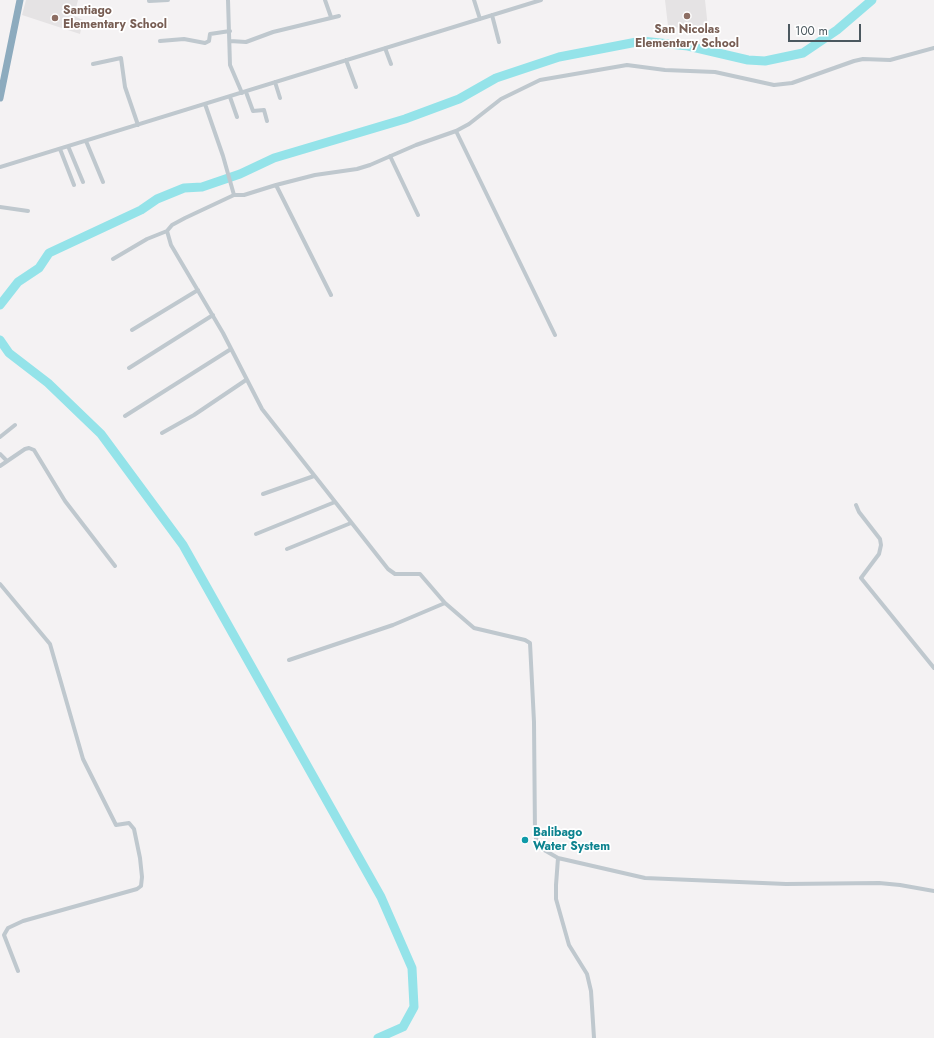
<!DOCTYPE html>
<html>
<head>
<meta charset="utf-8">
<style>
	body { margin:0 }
	#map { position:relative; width:934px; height:1038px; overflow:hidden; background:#f4f2f3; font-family:Jost,sans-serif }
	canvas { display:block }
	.scale { position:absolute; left:788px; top:24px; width:73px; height:18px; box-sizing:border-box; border:2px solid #4b585f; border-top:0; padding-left:5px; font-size:12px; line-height:14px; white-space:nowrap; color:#4b585f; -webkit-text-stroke:3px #fff; paint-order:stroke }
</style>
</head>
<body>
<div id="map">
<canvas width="934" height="1038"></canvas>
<div class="scale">100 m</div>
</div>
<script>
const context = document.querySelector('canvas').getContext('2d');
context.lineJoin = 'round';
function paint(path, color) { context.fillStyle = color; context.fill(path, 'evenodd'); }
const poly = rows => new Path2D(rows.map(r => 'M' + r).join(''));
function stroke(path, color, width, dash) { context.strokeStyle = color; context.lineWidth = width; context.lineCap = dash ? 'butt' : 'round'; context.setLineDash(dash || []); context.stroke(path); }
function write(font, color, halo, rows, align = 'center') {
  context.font = font + ' Jost,sans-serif'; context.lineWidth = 3.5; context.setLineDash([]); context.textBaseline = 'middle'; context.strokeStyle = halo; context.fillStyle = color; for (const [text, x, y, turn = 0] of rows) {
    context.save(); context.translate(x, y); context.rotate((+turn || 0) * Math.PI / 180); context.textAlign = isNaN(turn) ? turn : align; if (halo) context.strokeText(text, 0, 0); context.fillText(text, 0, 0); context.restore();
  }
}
paint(poly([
	[26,0,78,0,74,16,83,20,80,34,22,15],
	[665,0,705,0,708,28,706,32,668,26]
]), '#e5e3e4');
stroke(poly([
	[0,305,18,282,39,268,49,253,141,210,157,199,184,188,202,187,240,174,274,158,405,119,459,99,496,78,559,57,642,41,688,46,748,60,765,61,803,53,837,30,872,0],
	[0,340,9,353,48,383,101,434,183,545,381,897,412,968,414,1007,403,1027,378,1038]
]), '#94e3e9', 9);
stroke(poly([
	[149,0,149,1,168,0],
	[228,0,230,65,242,93],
	[325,0,331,17],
	[474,0,480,19],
	[492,15,499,42],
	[160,41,184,39,205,43,209,41,210,34,230,31],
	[230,41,246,42,273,32,339,16],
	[385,48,391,64],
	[346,60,356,87],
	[93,64,121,58,125,87,138,125],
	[275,82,280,98],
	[246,92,253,111,264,110,267,121],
	[230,97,237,117],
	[205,104,223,156,234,195],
	[456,131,555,335],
	[86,141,103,182],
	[68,146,83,182],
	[60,149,74,185],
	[390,156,418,215],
	[0,167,541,0],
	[276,185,331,295],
	[0,207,28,211],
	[167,231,171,245,223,333,262,409,388,569,395,574,420,574,445,603,474,628,525,640,530,643,534,722,535,835,539,847,558,858,645,878,786,884,879,883,900,885,934,891],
	[113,259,147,239,167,231,172,225,185,218,234,195,244,195,276,185,315,175,357,169,370,165,416,145,456,131,469,124,501,99,540,80,627,65,665,70,715,72,774,85,792,83,854,61,863,59,890,60,934,48],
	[132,330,198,290],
	[129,368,213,315],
	[125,416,231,349],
	[162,433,194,415,246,380],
	[0,437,15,425],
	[0,454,7,461],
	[0,466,25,449,29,448,34,450,65,501,115,566],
	[263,494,314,476],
	[856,505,859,512,880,539,881,545,879,554,861,578,934,668],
	[256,534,335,502],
	[287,549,351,523],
	[0,584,50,644,83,759,116,825,129,823,134,829,140,858,142,877,141,886,137,889,23,921,8,928,4,935,18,971],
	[289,660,393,625,445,603],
	[558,858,556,885,556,899,569,945,587,974,591,991,594,1038]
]), '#bfc8ce', 4);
stroke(poly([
	[0,98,20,0]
]), '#8dabbe', 7);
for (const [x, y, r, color] of [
	[687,16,4,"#8d6e63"],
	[55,18,4,"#8d6e63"],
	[525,840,4,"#0f9aa8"]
]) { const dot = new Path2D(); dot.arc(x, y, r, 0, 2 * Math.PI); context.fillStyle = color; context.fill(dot); stroke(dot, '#fff', 1.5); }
write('bold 12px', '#785e54', '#fff', [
	["Santiago",63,11],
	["Elementary School",63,25],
	["San Nicolas",687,30,"center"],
	["Elementary School",687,44,"center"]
], 'left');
write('bold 12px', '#0d838f', '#fff', [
	["Balibago",533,833],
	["Water System",533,847]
], 'left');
</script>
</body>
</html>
